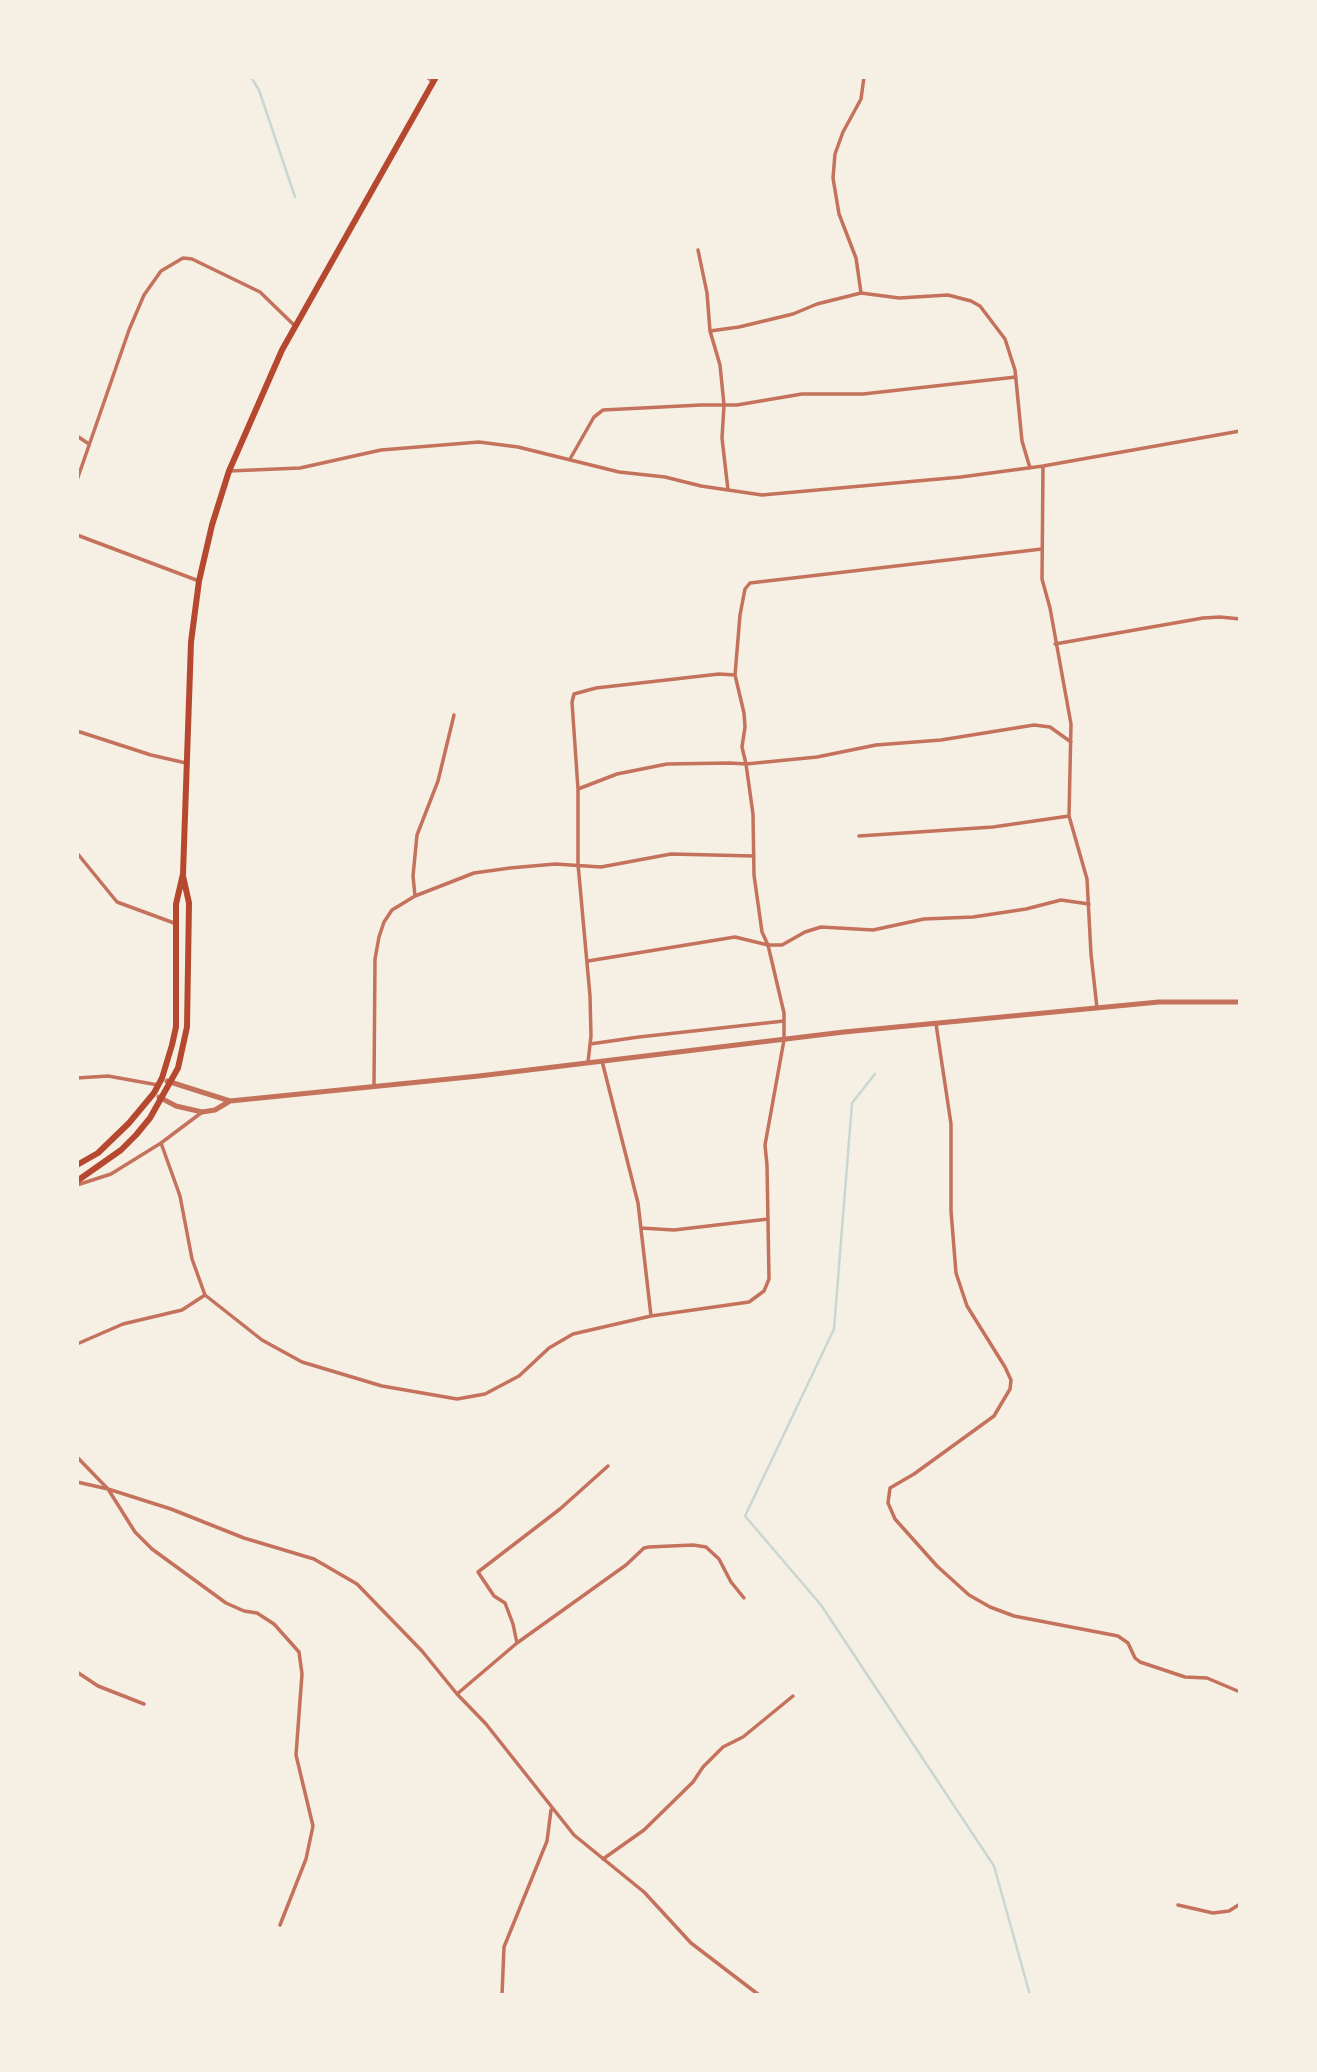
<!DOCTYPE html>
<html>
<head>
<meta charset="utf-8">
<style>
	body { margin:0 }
	#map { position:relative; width:1317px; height:2072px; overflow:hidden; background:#f6efe4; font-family:Raleway,sans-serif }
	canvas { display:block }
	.frame { position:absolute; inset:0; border:79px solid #f6efe4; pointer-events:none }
</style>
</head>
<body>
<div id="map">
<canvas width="1317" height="2072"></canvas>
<div class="frame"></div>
</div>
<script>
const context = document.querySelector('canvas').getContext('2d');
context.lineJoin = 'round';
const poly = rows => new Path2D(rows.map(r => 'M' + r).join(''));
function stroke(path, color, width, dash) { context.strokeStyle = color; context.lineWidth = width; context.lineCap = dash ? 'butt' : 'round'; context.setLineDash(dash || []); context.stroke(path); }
stroke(poly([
	[251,77,259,90,295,197],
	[875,1074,852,1103,834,1329,745,1516,821,1605,994,1866,1030,1995]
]), '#c9d6d2', 2.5);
stroke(poly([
	[427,77,433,82],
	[698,250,707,293,710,331,720,365,724,405,722,438,728,490],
	[861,293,856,258,839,214,833,178,835,154,843,132,861,99,864,77],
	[710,331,739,327,793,314,817,304,861,293,899,298,948,295,971,301,980,306,1005,339,1015,370,1022,441,1030,468],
	[77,436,89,444],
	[570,459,594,417,603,410,701,405,737,405,802,394,863,394,1016,377],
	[1043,466,1042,579,1050,608,1071,724,1069,816,1087,879,1091,954,1097,1008],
	[229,471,300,468,381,450,479,442,518,447,619,472,665,477,701,486,762,495,961,477,1043,466,1240,431],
	[77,480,129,330,144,295,161,271,183,258,192,259,260,292,294,325],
	[77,535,199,581],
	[1055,644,1203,618,1220,617,1240,619],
	[77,731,151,755,186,763],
	[1071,742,1050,727,1034,725,941,740,876,745,817,757,746,764,753,814,754,875,762,932,768,945,782,945,805,932,821,927,873,930,924,919,973,917,1026,909,1061,900,1089,904],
	[578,789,617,774,667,764,730,763,746,764,742,747,745,727,744,713,735,675,740,615,745,589,750,583,1042,549],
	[859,836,993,827,1069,816],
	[77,853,117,902,174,923],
	[415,896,413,876,417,835,438,781,454,715],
	[936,1024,951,1124,951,1211,956,1273,967,1306,1005,1367,1011,1380,1010,1389,994,1416,914,1474,890,1488,888,1503,895,1519,937,1566,969,1595,990,1607,1014,1616,1118,1636,1128,1643,1135,1658,1140,1662,1185,1677,1207,1678,1240,1692],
	[590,1044,639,1037,784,1021],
	[602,1061,638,1203,651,1316],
	[588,1062,591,1036,590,996,578,864,578,789,572,702,574,694,596,688,719,674,735,675],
	[77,1078,108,1076,158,1085],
	[374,1086,375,959,379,937,384,922,392,910,415,896,474,873,510,868,555,864,601,867,671,854,754,856],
	[161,1143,180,1196,192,1259,205,1295,262,1340,302,1362,382,1386,457,1399,485,1394,519,1376,549,1348,573,1334,651,1316,749,1302,764,1291,769,1279,767,1165,765,1145,784,1040,784,1013,768,945,735,937,588,961],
	[77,1185,111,1174,161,1143,201,1113],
	[641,1228,674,1230,768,1219],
	[77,1344,123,1324,182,1310,205,1295],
	[77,1457,108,1489,171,1509,244,1538,314,1559,357,1584,422,1651,457,1694,486,1724,574,1835,644,1892,691,1943,759,1995],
	[77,1482,108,1489,135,1532,152,1549,226,1603,244,1611,257,1613,274,1624,299,1652,302,1674,296,1755,313,1826,306,1859,280,1925],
	[517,1643,626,1565,644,1548,649,1547,693,1545,706,1547,719,1559,731,1582,744,1598],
	[77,1672,98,1686,144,1704],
	[457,1694,517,1643,513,1624,505,1603,494,1596,478,1572,560,1509,608,1466],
	[603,1859,644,1830,693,1782,703,1767,723,1747,743,1737,793,1696],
	[1178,1905,1213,1913,1229,1911,1240,1904],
	[502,1995,504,1947,547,1841,551,1810]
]), '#c5725c', 3.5);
stroke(poly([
	[167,1081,230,1101],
	[159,1097,176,1106,202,1112,215,1110,230,1101,479,1076,844,1032,1159,1002,1240,1002]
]), '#c5725c', 5);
stroke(poly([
	[77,1165,98,1153,129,1123,154,1093,162,1078,172,1045,176,1027,176,904,183,874,191,642,199,581,212,525,229,471,282,350,436,77],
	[77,1181,121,1150,136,1135,150,1118,178,1068,187,1027,189,903,183,876]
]), '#b5482f', 6);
</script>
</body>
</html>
